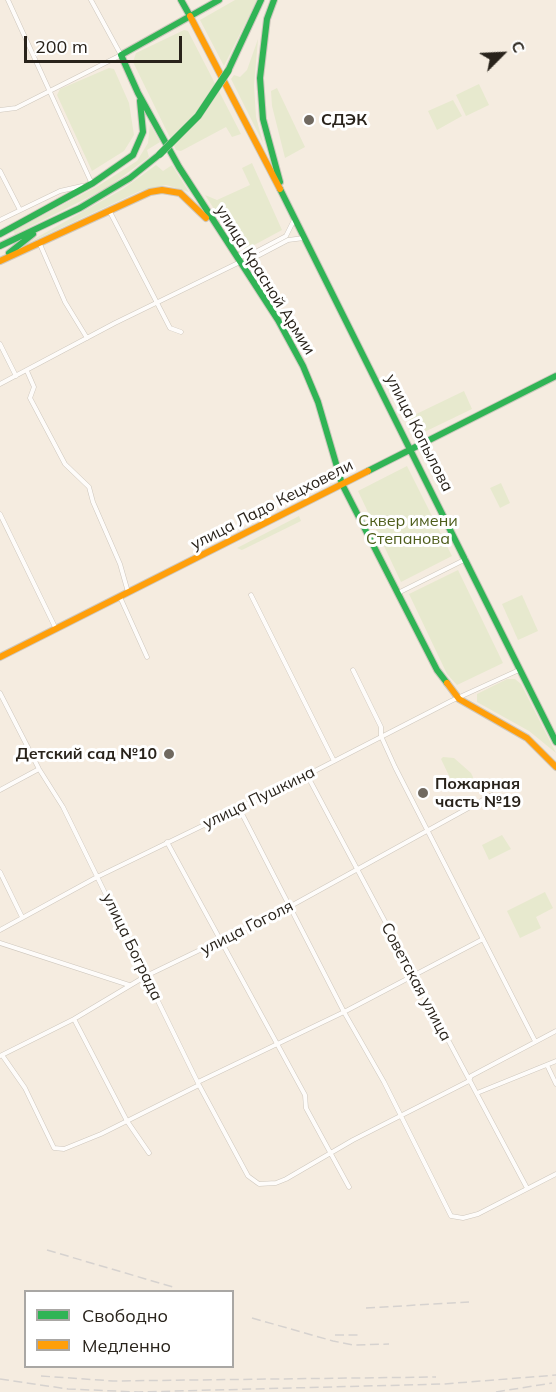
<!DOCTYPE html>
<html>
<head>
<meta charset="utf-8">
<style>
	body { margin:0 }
	#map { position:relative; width:556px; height:1392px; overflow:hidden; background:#f5ece0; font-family:Mulish,sans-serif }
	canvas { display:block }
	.legend { position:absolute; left:24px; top:1290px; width:210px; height:78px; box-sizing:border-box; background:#fff; border:2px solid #a9a7a4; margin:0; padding:8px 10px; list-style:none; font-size:18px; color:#29231b }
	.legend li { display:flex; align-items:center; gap:12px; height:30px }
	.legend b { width:30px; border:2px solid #a9a7a4 }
	.north { position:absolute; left:472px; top:24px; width:60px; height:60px; -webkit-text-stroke:4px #fff; paint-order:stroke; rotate:66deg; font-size:16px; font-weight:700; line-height:24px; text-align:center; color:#29231b }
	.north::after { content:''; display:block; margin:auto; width:21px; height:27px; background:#29231b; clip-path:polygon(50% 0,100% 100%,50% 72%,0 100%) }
	.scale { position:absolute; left:24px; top:36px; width:158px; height:27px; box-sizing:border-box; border:3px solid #29231b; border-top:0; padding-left:8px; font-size:18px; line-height:21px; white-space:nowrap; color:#29231b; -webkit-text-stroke:4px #fff; paint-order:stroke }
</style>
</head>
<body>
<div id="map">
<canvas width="556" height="1392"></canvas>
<ul class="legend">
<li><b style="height:8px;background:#30b455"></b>Свободно</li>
<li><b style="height:8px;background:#ff9f0a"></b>Медленно</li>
</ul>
<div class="north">С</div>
<div class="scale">200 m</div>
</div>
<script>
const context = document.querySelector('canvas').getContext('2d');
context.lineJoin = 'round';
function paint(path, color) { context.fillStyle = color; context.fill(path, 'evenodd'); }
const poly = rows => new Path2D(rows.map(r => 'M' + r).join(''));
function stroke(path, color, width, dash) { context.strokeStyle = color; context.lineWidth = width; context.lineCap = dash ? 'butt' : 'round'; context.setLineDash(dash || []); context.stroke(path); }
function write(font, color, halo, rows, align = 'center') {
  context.font = font + ' Mulish,sans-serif'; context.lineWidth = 6; context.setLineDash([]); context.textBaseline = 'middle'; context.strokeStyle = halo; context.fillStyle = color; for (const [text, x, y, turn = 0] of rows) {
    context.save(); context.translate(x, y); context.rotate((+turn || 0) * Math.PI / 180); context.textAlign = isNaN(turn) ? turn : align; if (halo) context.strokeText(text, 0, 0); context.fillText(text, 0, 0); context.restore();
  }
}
paint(poly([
	[235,0,257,0,224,66,200,20],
	[184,30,188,31,241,134,232,137,226,127,181,151,176,150,133,62,136,53],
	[258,39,254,85,256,117,263,143,231,79,234,75,240,77,247,70],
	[109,68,114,69,129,103,134,135,124,151,92,171,57,95,60,89],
	[479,84,489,105,466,116,456,95],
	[277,88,305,147,285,158,272,106,271,91],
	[453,100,462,116,437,130,428,111],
	[150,124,160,142,147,150,149,157,107,188,15,234,13,231,98,186,137,161,148,143],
	[252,163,282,230,245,250,230,225,226,227,205,195,217,200,250,185,242,168],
	[156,165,163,171,172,165,189,192,166,185,140,191,20,247,123,189],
	[464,391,472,409,416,436,408,418],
	[407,466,452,556,401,582,358,491],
	[501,483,510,503,500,508,490,488],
	[299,516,301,521,242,550,237,548],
	[458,570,503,663,457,685,447,674,409,594],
	[522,595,538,631,518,640,502,604],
	[507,679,515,679,521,684,556,753,529,731,477,702,477,694],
	[443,757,454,758,471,773,473,777,471,782,458,787,452,782,441,759],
	[502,835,511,849,489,860,482,845],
	[545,892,553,908,536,917,541,928,520,938,507,911]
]), '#e7e9ce');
const street = poly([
	[8,0,92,184],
	[0,110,16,108,121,55,91,0],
	[0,171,20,210],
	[109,210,170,328,181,332],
	[0,220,60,191,82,186],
	[39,242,65,302,87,338],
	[237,255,246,257,286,236,294,220],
	[245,269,248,261,288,240,304,238],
	[0,344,16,376],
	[27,371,34,387,30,398,65,464,89,487,93,502,120,564,128,592],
	[0,384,115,323,240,262],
	[0,514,56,629],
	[398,593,466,559],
	[251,595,334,761],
	[120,597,147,657],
	[353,670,381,727,381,736,395,767,535,1041],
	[0,693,39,769,63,807,199,1085,248,1176,259,1184,276,1183,286,1179,353,1140,469,1081,471,1076,556,1031],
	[307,775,527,1188],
	[0,790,39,769],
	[239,808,344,1012,384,1082,451,1216,463,1218,478,1214,556,1174],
	[167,842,305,1095,306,1108,349,1187],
	[0,872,22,917],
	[0,930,97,877,307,775,451,701,519,670],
	[0,943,129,985],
	[74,1019,127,1121,149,1153],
	[2,1055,25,1088,54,1148,64,1149,101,1134,199,1085],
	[0,1056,74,1019,146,976,289,907,492,795],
	[547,1065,556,1084],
	[198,1082,344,1012,483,939],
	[477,1093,556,1061]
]);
const fast = poly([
	[181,0,190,16],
	[219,0,121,55,138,93,179,167,278,320,303,366,318,402,342,484,437,670,447,683],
	[274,0,267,19,260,78,263,119,280,182],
	[228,71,261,0],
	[280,189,556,742],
	[0,234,93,183,133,155,143,132,140,101],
	[0,246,80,208,130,178,160,154],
	[9,253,33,234],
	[368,471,556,376]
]);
const slow = poly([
	[190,16,280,189],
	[0,261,150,192,162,190,180,193,206,218],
	[0,657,368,471],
	[447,683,459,699,527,738,556,767]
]);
stroke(street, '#cec7bd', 5);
stroke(fast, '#cec7bd', 8);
stroke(slow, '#cec7bd', 8);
stroke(street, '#fefcfa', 4);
stroke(fast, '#30b455', 6);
stroke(slow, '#ff9f0a', 6);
stroke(poly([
	[47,1250,173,1287],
	[366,1308,469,1302],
	[252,1318,333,1341,353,1345,389,1344],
	[335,1335,359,1335],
	[41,1376,113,1381,436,1377],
	[0,1379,68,1389,138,1392,444,1384,556,1375],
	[496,1392,552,1383]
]), '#d6d2cf', 1.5, [9, 4.5]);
const fastBridge = poly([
	[160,154,198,116,228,71]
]);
stroke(fastBridge, '#cec7bd', 8, []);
stroke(fastBridge, '#30b455', 7);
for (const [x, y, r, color] of [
	[309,120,6,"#706960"],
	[169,754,6,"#706960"],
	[423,793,6,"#706960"]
]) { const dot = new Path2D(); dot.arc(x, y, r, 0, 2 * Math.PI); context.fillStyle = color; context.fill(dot); stroke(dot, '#fff', 2); }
write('bold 16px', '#29231b', '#fff', [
	["СДЭК",321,120],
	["Детский сад №10",157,754,"right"],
	["Пожарная",435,784],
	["часть №19",435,802]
], 'left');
write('16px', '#29231b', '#fff', [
	["улица Красной Армии",265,280,58],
	["улица Копылова",419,433,63],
	["улица Ладо Кецховели",272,505,-27],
	["улица Пушкина",259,798,-26],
	["улица Гоголя",247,928,-27],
	["улица Бограда",132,947,64],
	["Советская улица",416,982,62]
]);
write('16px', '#4e5d1b', '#fff', [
	["Сквер имени",408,521],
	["Степанова",408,539]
]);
</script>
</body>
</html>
